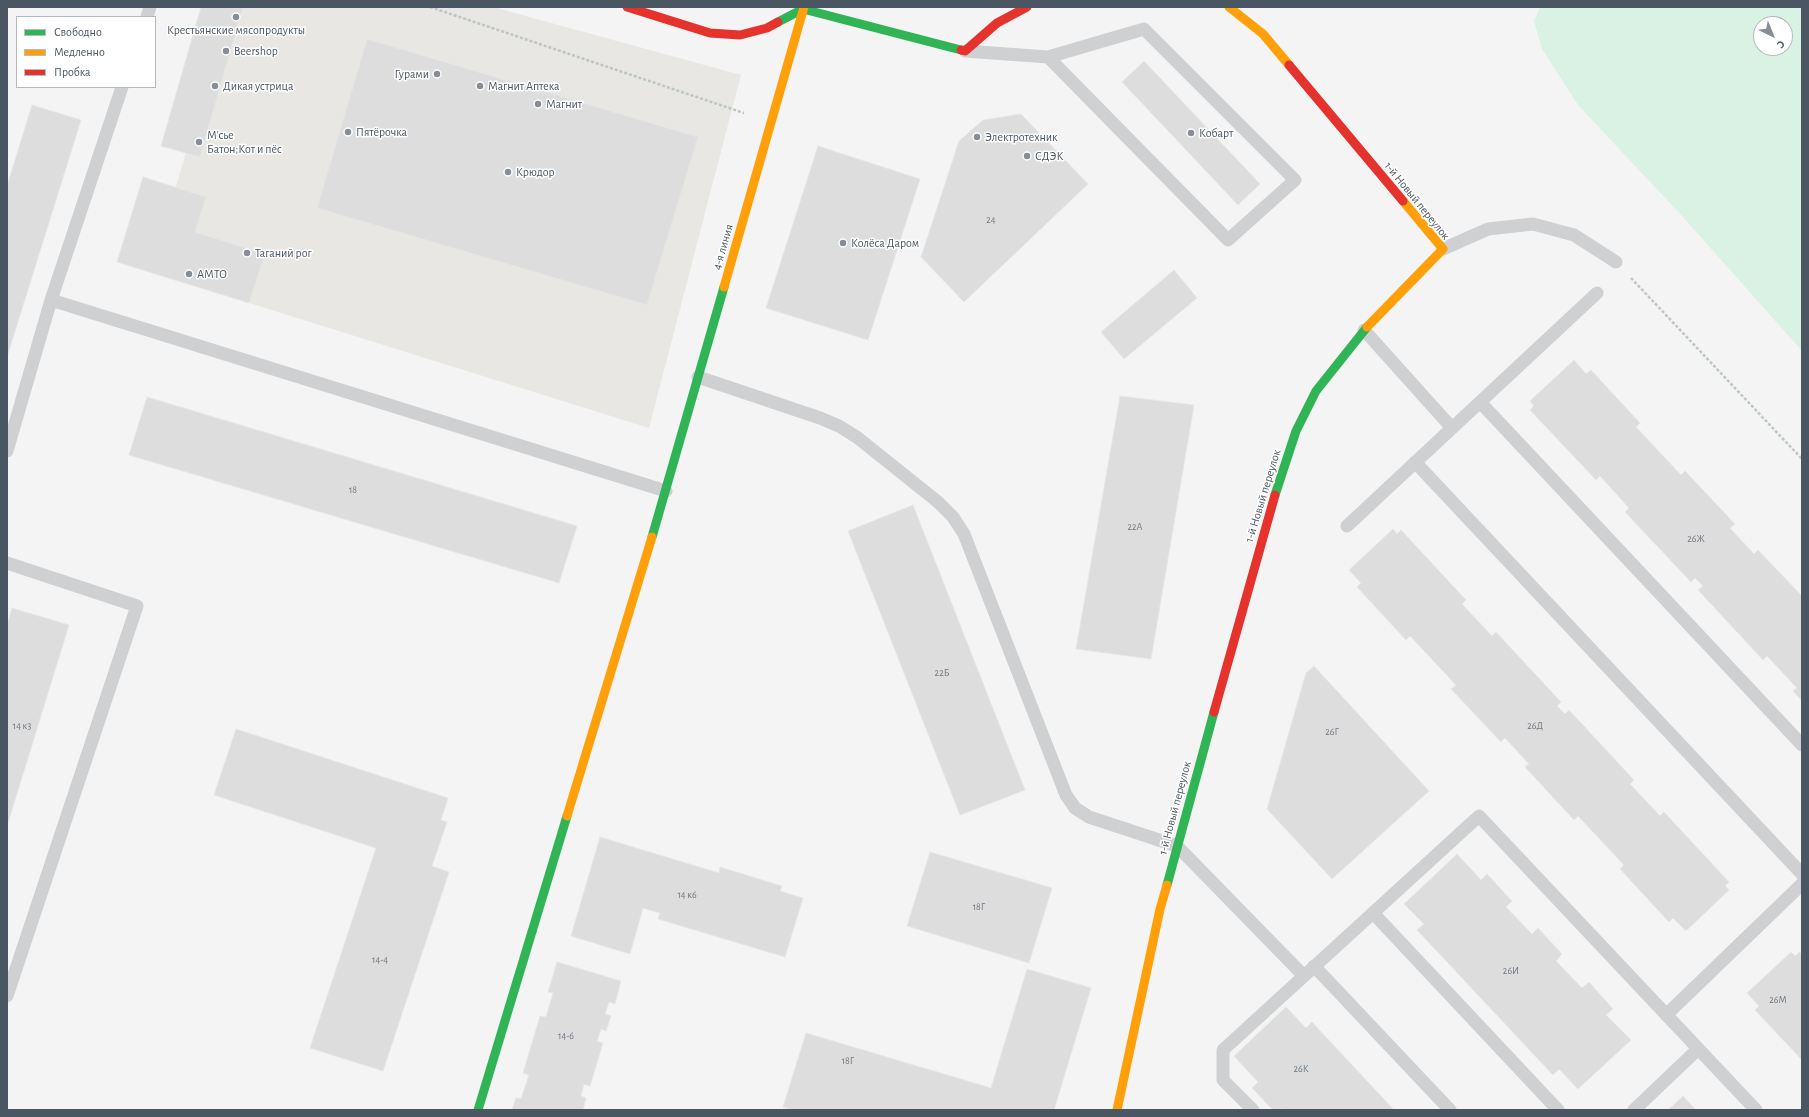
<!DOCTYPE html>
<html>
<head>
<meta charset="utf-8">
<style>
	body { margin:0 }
	#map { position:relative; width:1809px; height:1117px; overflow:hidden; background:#f4f4f4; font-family:"Alegreya Sans",sans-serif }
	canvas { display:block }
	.frame { position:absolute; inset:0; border:8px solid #4a5661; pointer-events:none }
	.legend { position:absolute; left:16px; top:16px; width:140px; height:72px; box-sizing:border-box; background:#fff; border:1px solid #b7bbc0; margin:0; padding:5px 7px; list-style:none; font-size:12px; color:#4a5661 }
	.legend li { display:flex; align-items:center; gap:8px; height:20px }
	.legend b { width:20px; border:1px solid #b7bbc0 }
	.north { position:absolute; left:1753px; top:16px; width:40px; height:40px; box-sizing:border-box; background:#fff; border:1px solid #b7bbc0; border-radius:50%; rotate:137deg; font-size:11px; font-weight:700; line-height:16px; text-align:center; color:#4a5661 }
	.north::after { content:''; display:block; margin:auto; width:14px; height:18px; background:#868d94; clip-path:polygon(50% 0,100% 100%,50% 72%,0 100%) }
</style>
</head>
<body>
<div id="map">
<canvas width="1809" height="1117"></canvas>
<div class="frame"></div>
<ul class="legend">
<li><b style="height:5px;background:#30b455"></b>Свободно</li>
<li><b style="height:5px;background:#ff9f0a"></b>Медленно</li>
<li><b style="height:5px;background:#e5322d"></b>Пробка</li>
</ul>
<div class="north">С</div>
</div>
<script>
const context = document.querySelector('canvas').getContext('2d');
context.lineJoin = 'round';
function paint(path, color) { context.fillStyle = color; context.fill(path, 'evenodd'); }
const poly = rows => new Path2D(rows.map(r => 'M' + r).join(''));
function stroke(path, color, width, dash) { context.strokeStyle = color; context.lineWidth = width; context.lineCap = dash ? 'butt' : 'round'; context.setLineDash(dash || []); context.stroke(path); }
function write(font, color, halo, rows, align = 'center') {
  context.font = font + ' "Alegreya Sans",sans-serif'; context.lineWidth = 3; context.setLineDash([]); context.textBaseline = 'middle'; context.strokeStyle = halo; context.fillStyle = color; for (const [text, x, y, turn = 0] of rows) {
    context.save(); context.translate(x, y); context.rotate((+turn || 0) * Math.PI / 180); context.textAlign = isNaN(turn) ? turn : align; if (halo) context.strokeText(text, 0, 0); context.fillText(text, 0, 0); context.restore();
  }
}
paint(poly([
	[230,7,493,7,741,75,649,428,150,272]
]), '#e8e7e3');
paint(poly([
	[1540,7,1802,7,1802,351,1682,216,1578,105,1542,49,1534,21],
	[1761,24,1785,24,1785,48,1761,48]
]), '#d9f2e3');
const building = poly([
	[201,7,243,7,200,157,161,146,201,7],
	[367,39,698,137,647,305,317,208,367,39],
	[1144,61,1260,184,1238,205,1122,82,1144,61],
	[32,105,81,120,7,357,7,186,32,105],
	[1021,114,1088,184,964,302,921,257,959,141,983,120,1021,114],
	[818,146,920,179,868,340,766,308,818,146],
	[143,177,206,197,195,232,265,254,249,303,117,262,143,177],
	[1174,270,1197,298,1124,359,1101,332,1174,270],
	[1574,360,1586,374,1591,370,1640,423,1636,427,1681,475,1685,471,1735,524,1730,528,1754,554,1758,550,1802,596,1802,701,1793,691,1797,688,1767,656,1763,660,1698,590,1703,586,1695,578,1691,582,1625,512,1629,508,1600,476,1596,480,1530,410,1534,406,1530,401,1574,360],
	[1120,396,1194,405,1151,659,1076,649,1120,396],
	[147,397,577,526,559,583,129,455,147,397],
	[913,505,1025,790,960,815,848,531,913,505],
	[1393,529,1397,534,1401,530,1466,600,1462,604,1492,636,1496,632,1561,702,1557,706,1565,714,1569,710,1634,780,1630,784,1660,816,1664,812,1729,882,1725,886,1729,890,1686,931,1673,918,1669,922,1620,869,1624,865,1578,816,1574,820,1525,767,1529,764,1505,738,1501,742,1451,689,1456,685,1410,636,1406,640,1357,587,1361,583,1349,570,1393,529],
	[12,608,69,625,7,826,7,625,12,608],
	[1314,666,1429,791,1332,879,1267,809,1306,673,1314,666],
	[236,729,448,798,441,820,447,822,432,866,449,872,383,1071,310,1048,376,848,214,795,236,729],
	[600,837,719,873,720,867,782,886,780,891,803,898,785,957,658,919,660,913,643,908,630,954,571,936,600,837],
	[930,852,1052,888,1029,963,907,926,930,852],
	[1457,854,1481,880,1487,874,1512,901,1506,907,1532,934,1538,928,1562,954,1556,961,1582,988,1589,982,1613,1009,1606,1015,1631,1040,1578,1089,1559,1069,1553,1075,1417,930,1424,924,1404,904,1457,854],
	[1791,952,1795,956,1800,952,1802,955,1802,1060,1755,1010,1759,1006,1747,993,1791,952],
	[557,962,621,981,615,1004,609,1002,605,1014,611,1016,606,1031,601,1029,597,1041,603,1043,590,1086,584,1084,581,1096,586,1098,583,1110,512,1110,516,1098,521,1099,529,1075,523,1073,540,1016,546,1017,553,993,548,992,557,962],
	[1027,969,1091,988,1054,1110,794,1110,783,1107,806,1033,991,1088,1027,969],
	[1286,1007,1306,1028,1312,1022,1394,1110,1284,1110,1282,1108,1280,1110,1273,1110,1252,1088,1258,1082,1234,1056,1286,1007],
	[1683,1096,1696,1110,1668,1110,1683,1096]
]);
paint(building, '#ddddde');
stroke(building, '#e5e6e7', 1);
stroke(poly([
	[430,7,744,113],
	[1631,278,1802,459]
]), '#bcc7c4', 2.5, [3, 2]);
stroke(poly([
	[147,17,150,7],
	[1144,29,1295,180,1228,240,1048,57,1144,29],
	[965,51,1048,57],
	[1443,249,1488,229,1533,224,1574,235,1616,262],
	[51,300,666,491],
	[1364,330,1452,428],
	[698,377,820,418,839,426,858,438,938,502,953,517,964,534,1066,795,1075,808,1089,817,1177,846,1304,976],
	[1480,402,1802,745],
	[7,451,51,300,122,87],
	[1415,462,1802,874],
	[1347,526,1597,293],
	[7,563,137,606,7,996],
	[1373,913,1558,1110],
	[1314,966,1450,1110],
	[1666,1015,1802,884],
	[1253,1110,1223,1080,1223,1050,1479,816,1756,1110],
	[1634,1110,1698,1049]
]), '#ced0d2', 13);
stroke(poly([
	[778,22,803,9,961,50],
	[1275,495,1296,431,1316,391,1367,327],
	[652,537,724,287],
	[1167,885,1214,712],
	[478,1110,567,816]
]), '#30b455', 9);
stroke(poly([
	[1229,7,1263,34,1289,65],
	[724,287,804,7],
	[1367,327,1443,249,1403,201],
	[567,816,652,537],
	[1117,1110,1160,909,1167,885]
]), '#ff9f0a', 9);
stroke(poly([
	[627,7,710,33,740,35,767,28,778,22],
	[961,50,965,51,997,23,1027,7],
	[1289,65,1403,201],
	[1214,712,1275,495]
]), '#e5322d', 9);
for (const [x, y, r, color] of [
	[236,17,4,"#868d94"],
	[226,51,4,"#868d94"],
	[437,74,4,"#868d94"],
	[215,86,4,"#868d94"],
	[480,86,4,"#868d94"],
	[538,104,4,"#868d94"],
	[348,132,4,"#868d94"],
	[1191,133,4,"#868d94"],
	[977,137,4,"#868d94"],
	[199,142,4,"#868d94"],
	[1027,156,4,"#868d94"],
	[508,172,4,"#868d94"],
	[843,243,4,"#868d94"],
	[247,253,4,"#868d94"],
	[189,274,4,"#868d94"]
]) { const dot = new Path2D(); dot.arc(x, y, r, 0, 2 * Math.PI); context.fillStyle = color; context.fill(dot); stroke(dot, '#fff', 1.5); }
write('10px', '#707881', null, [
	["24",991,220],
	["18",353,490],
	["22А",1135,527],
	["26Ж",1696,539],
	["22Б",942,673],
	["14 к3",22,726],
	["26Д",1535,726],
	["26Г",1332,732],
	["14 к6",687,895],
	["18Г",979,907],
	["14-4",380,960],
	["26И",1511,971],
	["26М",1778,1000],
	["14-6",566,1036],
	["18Г",848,1061],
	["26К",1301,1069]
]);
write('12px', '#4a5661', '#fff', [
	["Крестьянские мясопродукты",236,30,"center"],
	["Beershop",234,51],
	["Гурами",429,74,"right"],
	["Дикая устрица",223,86],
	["Магнит Аптека",488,86],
	["Магнит",546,104],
	["Пятёрочка",356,132],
	["Кобарт",1199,133],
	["М'сье",207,135],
	["Батон;Кот и пёс",207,149],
	["Электротехник",985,137],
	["СДЭК",1035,156],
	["Крюдор",516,172],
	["Колёса Даром",851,243],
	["Таганий рог",255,253],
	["АМТО",197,274]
], 'left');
write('12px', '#4a5661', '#fff', [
	["1-й Новый переулок",1417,201,51],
	["4-я линия",723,247,-74],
	["1-й Новый переулок",1263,496,-73],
	["1-й Новый переулок",1175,808,-75]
]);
</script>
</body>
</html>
